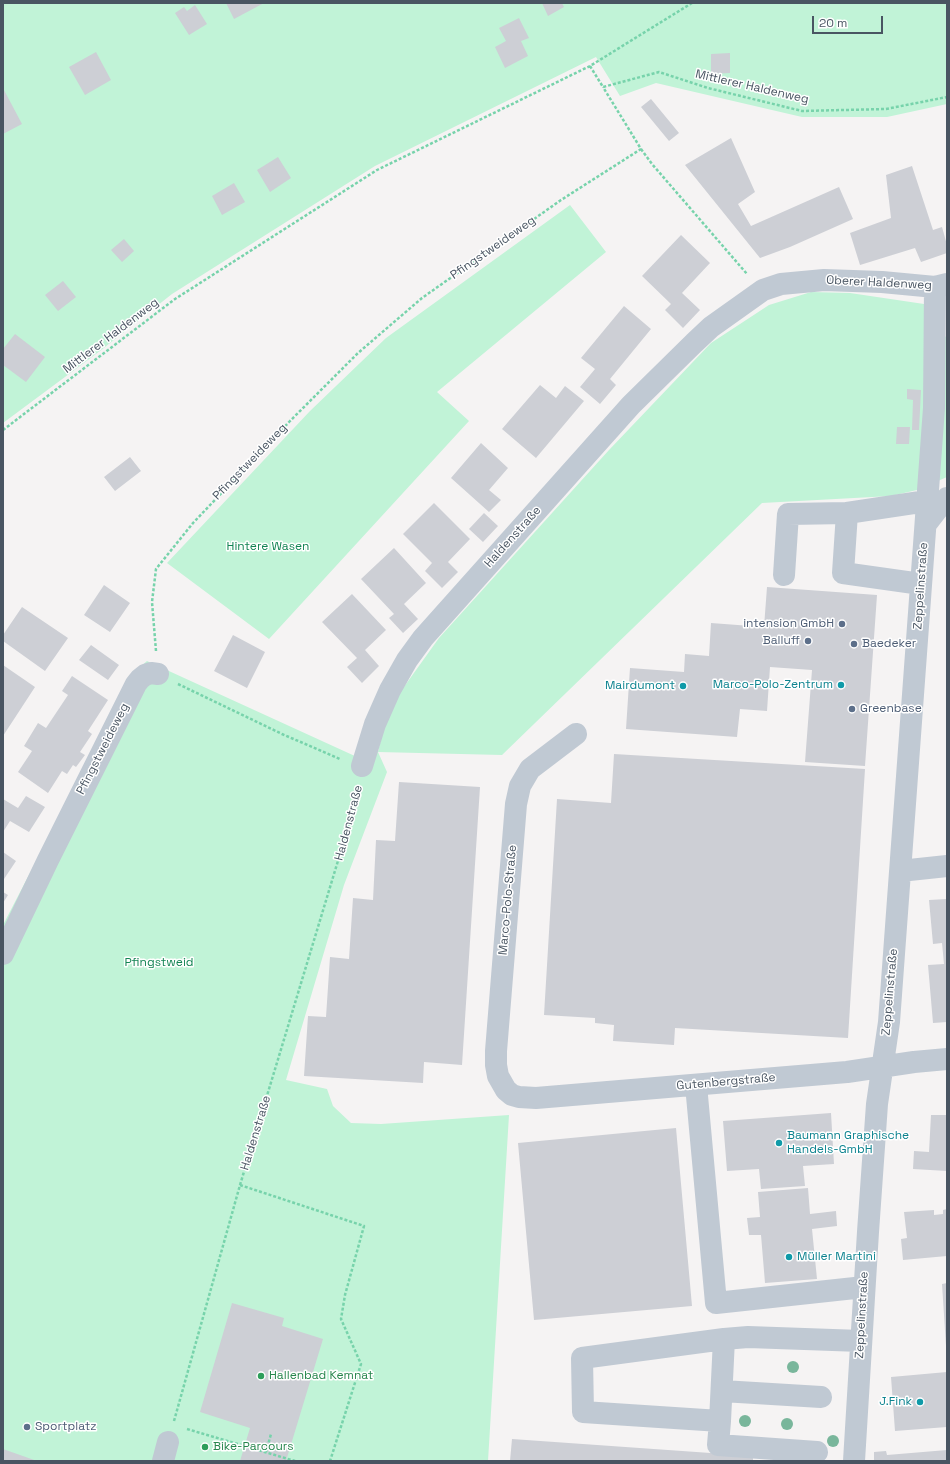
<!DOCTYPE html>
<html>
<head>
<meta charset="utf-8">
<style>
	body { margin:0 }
	#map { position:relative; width:950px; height:1464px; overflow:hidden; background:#f5f3f3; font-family:"Space Grotesk",sans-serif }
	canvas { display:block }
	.frame { position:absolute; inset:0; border:4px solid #495562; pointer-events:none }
	.scale { position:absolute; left:812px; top:16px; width:71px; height:18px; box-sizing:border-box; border:2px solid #495562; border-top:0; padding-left:5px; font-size:12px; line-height:14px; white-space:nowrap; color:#495562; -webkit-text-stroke:3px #fff; paint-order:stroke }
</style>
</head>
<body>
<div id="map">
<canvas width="950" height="1464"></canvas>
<div class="frame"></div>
<div class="scale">20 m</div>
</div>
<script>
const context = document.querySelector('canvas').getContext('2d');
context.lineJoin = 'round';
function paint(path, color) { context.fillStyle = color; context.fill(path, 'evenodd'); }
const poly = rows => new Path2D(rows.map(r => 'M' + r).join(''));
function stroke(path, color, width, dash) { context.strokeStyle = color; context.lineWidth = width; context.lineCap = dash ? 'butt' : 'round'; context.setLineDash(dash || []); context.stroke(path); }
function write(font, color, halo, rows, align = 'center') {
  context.font = font + ' "Space Grotesk",sans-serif'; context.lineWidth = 3; context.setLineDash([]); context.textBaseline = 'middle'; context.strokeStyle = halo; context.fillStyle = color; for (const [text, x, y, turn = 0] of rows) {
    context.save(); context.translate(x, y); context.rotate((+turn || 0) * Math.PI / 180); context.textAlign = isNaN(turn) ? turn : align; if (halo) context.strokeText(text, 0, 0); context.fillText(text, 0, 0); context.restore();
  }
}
paint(poly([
	[3,3,947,3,947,104,887,117,802,117,656,83,620,96,596,57,375,166,172,294,100,351,3,423],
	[570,205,606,252,437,392,469,421,269,639,167,563,310,411,386,338],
	[811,292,850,293,924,304,925,332,947,337,947,477,917,490,891,496,762,503,502,755,378,752,387,772,344,885,286,1080,327,1089,333,1106,351,1123,381,1124,509,1115,488,1461,3,1461,3,925,134,672,147,661,357,757,378,752,384,726,401,691,439,638,609,450,711,343,769,305]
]), '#c1f3d7');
paint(poly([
	[226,3,264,3,234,19],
	[542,3,562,3,564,7,548,16],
	[195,5,207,24,189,35,175,13,184,7,187,11],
	[519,18,529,38,521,41,528,56,505,68,495,47,506,41,499,28],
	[96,52,111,80,85,95,69,67],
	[730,53,730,73,711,74,711,54],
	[3,90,4,90,22,124,3,134],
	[651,99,679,133,669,141,641,107],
	[731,138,755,192,738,204,751,226,839,187,853,219,790,247,760,258,685,165],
	[278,157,291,178,270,192,257,170],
	[912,166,933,230,942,227,947,245,947,253,921,262,915,248,860,265,850,233,891,218,886,175],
	[234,183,245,202,222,215,212,196],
	[681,235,710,263,682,293,700,310,683,328,665,310,671,304,642,276],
	[124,239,134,251,122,262,111,250],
	[63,281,76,297,58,311,45,295],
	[624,306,651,329,610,379,616,385,600,404,580,387,595,369,581,358],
	[15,334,45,357,26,382,3,365,3,349],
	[540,385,556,398,565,386,584,401,536,458,502,429],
	[907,389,921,390,919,430,912,430,913,400,907,399],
	[897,427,910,427,909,444,896,444],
	[481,443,508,468,489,490,501,500,489,512,451,478],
	[130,457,141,471,115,491,104,477],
	[434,503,470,539,448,562,458,572,442,588,425,571,432,563,403,534],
	[484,513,498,526,483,542,469,529],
	[394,548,426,583,404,604,418,619,403,633,389,618,394,614,361,579],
	[104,585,130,603,110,632,84,615],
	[767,587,877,595,865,766,805,762,812,670,770,667,767,711,740,709,737,737,626,729,630,668,684,672,685,654,709,656,711,623,764,627],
	[352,594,386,630,365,650,379,666,362,683,347,667,357,658,322,622],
	[22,607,68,638,45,671,3,641,3,635],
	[233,635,265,652,247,688,214,671],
	[91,645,119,665,108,680,79,660],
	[3,665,35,687,3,736],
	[72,676,108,700,88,731,92,734,80,752,85,755,76,767,73,765,67,774,62,771,48,793,18,772,32,751,24,746,38,723,46,728,68,695,62,691],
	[614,754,865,769,848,1038,675,1028,674,1045,613,1041,614,1025,595,1023,595,1018,544,1015,557,799,611,803],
	[399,782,480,787,462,1065,424,1062,423,1083,304,1076,308,1016,326,1017,330,957,349,959,353,898,373,900,376,840,395,841],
	[26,796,45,807,29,832,10,821,3,832,3,799,18,808],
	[3,852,16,861,4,879,3,878],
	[3,892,8,895,3,903],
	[947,899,947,1022,933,1023,928,965,944,964,942,943,933,944,929,900],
	[831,1113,834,1164,803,1166,805,1186,761,1189,759,1169,727,1171,723,1121],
	[931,1115,947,1115,947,1171,913,1169,914,1151,929,1152],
	[676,1128,692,1306,534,1320,518,1143],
	[808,1188,810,1214,836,1211,837,1226,812,1229,817,1279,765,1283,761,1235,749,1235,747,1218,760,1217,758,1192],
	[947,1209,947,1256,903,1260,901,1239,907,1238,904,1212,934,1210,934,1215,943,1214,943,1210],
	[947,1283,947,1346,946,1346,942,1284],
	[232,1303,284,1318,282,1326,323,1339,286,1461,240,1461,250,1428,200,1412],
	[947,1372,947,1427,895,1431,891,1377],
	[512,1439,753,1456,753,1461,510,1461],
	[3,1449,37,1461,3,1461],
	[947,1450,947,1461,874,1461,874,1452,886,1451,887,1455]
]), '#cdcfd5');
stroke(poly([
	[590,66,603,87,659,72,708,88,802,111,886,109,947,97],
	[641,149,652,164,747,274],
	[3,430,175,299,377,170,590,66,692,3],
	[156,651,152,602,156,569,193,523,290,421,358,353,422,298,561,200,641,149,603,87],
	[178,684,282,734,340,759],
	[240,1185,364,1226,345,1295,341,1319,361,1364,330,1461],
	[174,1421,240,1185,360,788],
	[187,1429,295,1461],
	[266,1452,271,1434]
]), '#77d3ab', 2.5, [3, 2]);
stroke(poly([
	[926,524,943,502,947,498],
	[784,575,788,514,847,513],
	[921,584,843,573,847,513,927,501],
	[576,734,530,769,520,786,516,804,496,1051,496,1065,498,1076,506,1090,512,1095,519,1097,536,1098,847,1072,914,1062,947,1059],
	[362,766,375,724,390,690,407,660,423,638,631,405,694,343,711,327,763,290,781,284,824,280,882,282,935,287,947,284],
	[900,871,947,866],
	[3,954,48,860,136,684,140,679,145,675,151,673,158,674],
	[696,1085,716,1303,864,1287],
	[724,1339,720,1421,583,1412,582,1358,724,1339,748,1337,861,1341],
	[722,1391,821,1397],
	[720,1421,718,1445,817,1452],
	[163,1461,168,1442],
	[854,1461,868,1232,877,1104,889,1022,934,408,935,287]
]), '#c0c9d3', 22);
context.fillStyle = '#79b69b';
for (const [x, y] of [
	[793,1367],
	[745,1421],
	[787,1424],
	[833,1441]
]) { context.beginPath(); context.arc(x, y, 6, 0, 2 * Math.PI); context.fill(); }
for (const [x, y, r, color] of [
	[842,624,4,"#5c6f8a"],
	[808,641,4,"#5c6f8a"],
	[854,644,4,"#5c6f8a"],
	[841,685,4,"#0f9aa8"],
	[683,686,4,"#0f9aa8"],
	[852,709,4,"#5c6f8a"],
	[779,1143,4,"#0f9aa8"],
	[789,1257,4,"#0f9aa8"],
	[261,1376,4,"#2e9e5b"],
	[920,1402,4,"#0f9aa8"],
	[27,1427,4,"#5c6f8a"],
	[205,1447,4,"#2e9e5b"]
]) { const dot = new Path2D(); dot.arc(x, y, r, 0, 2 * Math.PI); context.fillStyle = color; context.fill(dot); stroke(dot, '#fff', 1.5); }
write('12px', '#495562', '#fff', [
	["Mittlerer Haldenweg",752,87,13],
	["Pfingstweideweg",493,248,-35],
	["Oberer Haldenweg",879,283,3],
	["Mittlerer Haldenweg",111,336,-37],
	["Pfingstweideweg",250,462,-46],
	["Haldenstraße",513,537,-48],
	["Zeppelinstraße",921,586,-86],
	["Pfingstweideweg",103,749,-63],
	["Haldenstraße",349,823,-75],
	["Marco-Polo-Straße",508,900,-85],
	["Zeppelinstraße",890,992,-85],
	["Gutenbergstraße",726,1082,-5],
	["Haldenstraße",256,1133,-73],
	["Zeppelinstraße",862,1315,-87]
]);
write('12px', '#138453', '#fff', [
	["Hintere Wasen",268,547],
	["Pfingstweid",159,963]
]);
write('12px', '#4e5e75', '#fff', [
	["intension GmbH",834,624,"right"],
	["Balluff",800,641,"right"],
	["Baedeker",862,644],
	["Greenbase",860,709],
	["Sportplatz",35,1427]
], 'left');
write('12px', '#0d838f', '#fff', [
	["Marco-Polo-Zentrum",833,685],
	["Mairdumont",675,686],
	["Baumann Graphische",787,1136,"left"],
	["Handels-GmbH",787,1150,"left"],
	["Müller Martini",797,1257,"left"],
	["J.Fink",912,1402]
], 'right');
write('12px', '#27864d', '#fff', [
	["Hallenbad Kemnat",269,1376],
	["Bike-Parcours",213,1447]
], 'left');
</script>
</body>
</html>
